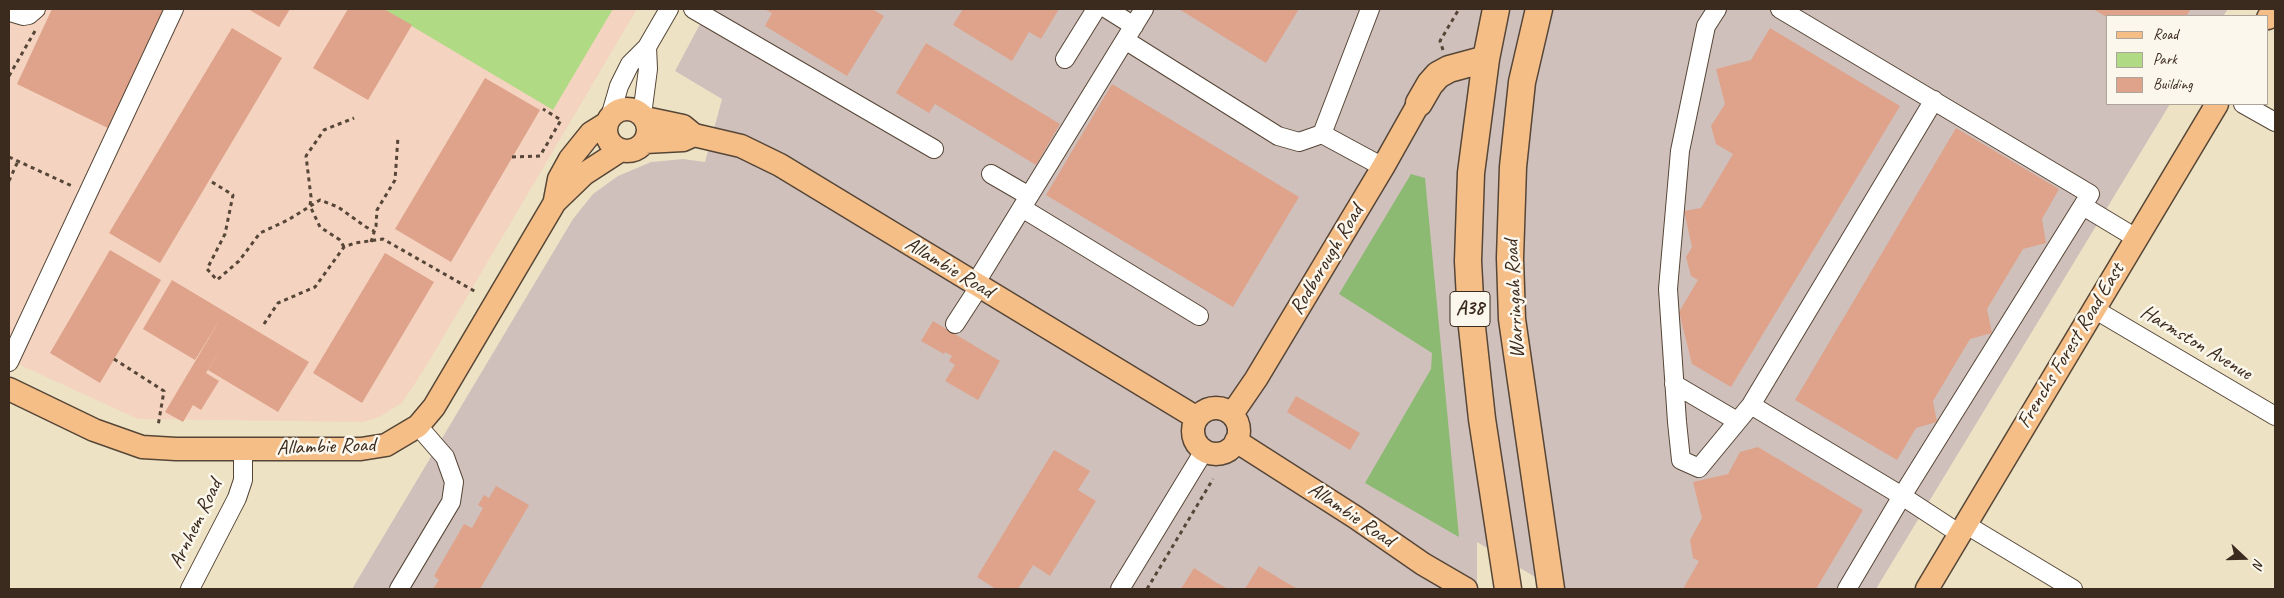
<!DOCTYPE html>
<html>
<head>
<meta charset="utf-8">
<style>
	body { margin:0 }
	#map { position:relative; width:2284px; height:598px; overflow:hidden; background:#ede3c4; font-family:Caveat,sans-serif }
	canvas { display:block }
	.frame { position:absolute; inset:0; border:10px solid #3b2a1e; pointer-events:none }
	.legend { position:absolute; left:2106px; top:15px; width:162px; height:90px; box-sizing:border-box; background:#fbf7ec; border:1px solid #aea59a; margin:0; padding:6px 9px; list-style:none; font-size:15px; color:#3b2a1e }
	.legend li { display:flex; align-items:center; gap:10px; height:25px }
	.legend b { width:25px; border:1px solid #aea59a }
	.north { position:absolute; left:2219px; top:533px; width:50px; height:50px; -webkit-text-stroke:4px #fbf7ec; paint-order:stroke; rotate:111deg; font-size:14px; font-weight:700; line-height:20px; text-align:center; color:#3b2a1e }
	.north::after { content:''; display:block; margin:auto; width:18px; height:22px; background:#3b2a1e; clip-path:polygon(50% 0,100% 100%,50% 72%,0 100%) }
</style>
</head>
<body>
<div id="map">
<canvas width="2284" height="598"></canvas>
<div class="frame"></div>
<ul class="legend">
<li><b style="height:6px;background:#f6be87"></b>Road</li>
<li><b style="height:14px;background:#b1da84"></b>Park</li>
<li><b style="height:14px;background:#dea38a"></b>Building</li>
</ul>
<div class="north">N</div>
</div>
<script>
const context = document.querySelector('canvas').getContext('2d');
context.lineJoin = 'round';
function paint(path, color) { context.fillStyle = color; context.fill(path, 'evenodd'); }
const poly = rows => new Path2D(rows.map(r => 'M' + r).join(''));
function stroke(path, color, width, dash) { context.strokeStyle = color; context.lineWidth = width; context.lineCap = dash ? 'butt' : 'round'; context.setLineDash(dash || []); context.stroke(path); }
function write(font, color, halo, rows, align = 'center') {
  context.font = font + ' Caveat,sans-serif'; context.lineWidth = 5; context.setLineDash([]); context.textBaseline = 'middle'; context.strokeStyle = halo; context.fillStyle = color; for (const [text, x, y, turn = 0] of rows) {
    context.save(); context.translate(x, y); context.rotate((+turn || 0) * Math.PI / 180); context.textAlign = isNaN(turn) ? turn : align; if (halo) context.strokeText(text, 0, 0); context.fillText(text, 0, 0); context.restore();
  }
}
paint(poly([
	[9,9,637,9,425,368,402,403,379,417,363,422,138,419,9,360]
]), '#f4d3c0');
paint(poly([
	[708,9,2228,9,2223,16,2108,16,2108,104,2170,104,1876,589,1555,589,1477,542,1477,589,352,589,573,219,593,194,618,176,651,162,683,159,705,162,722,99,675,71]
]), '#d0c0bc');
paint(poly([
	[383,9,613,9,553,110]
]), '#b1da84');
paint(poly([
	[1411,174,1425,178,1459,537,1365,483,1431,369,1432,353,1339,294]
]), '#8cba72');
paint(poly([
	[52,9,172,9,114,131,17,84],
	[248,9,290,9,279,27],
	[348,9,384,9,412,25,368,100,313,68],
	[764,9,872,9,884,16,847,76,765,26,772,13],
	[963,9,1059,9,1041,39,1029,32,1012,61,953,25],
	[1179,9,1299,9,1266,63],
	[2093,9,2191,9,2186,16,2108,18],
	[232,28,282,58,160,263,109,233],
	[1770,28,1900,106,1731,387,1692,364,1679,312,1698,280,1691,276,1686,257,1692,247,1684,211,1701,208,1733,154,1716,144,1711,126,1725,104,1716,69,1751,60],
	[926,43,1060,124,1036,165,935,104,929,113,896,93],
	[485,78,540,110,451,262,395,229],
	[1112,84,1299,197,1233,307,1046,195],
	[1956,128,2059,189,2042,219,2046,243,2023,249,1987,309,1992,333,1970,339,1933,401,1937,422,1916,428,1897,460,1795,400],
	[110,250,161,280,100,383,50,353],
	[385,253,434,282,362,403,313,373],
	[172,280,309,362,278,412,208,370,223,344,206,373,219,381,201,410,193,405,183,422,165,412,221,318,195,360,143,329],
	[933,321,1000,361,978,400,945,381,955,365,949,361,952,356,945,352,944,354,921,341],
	[1296,396,1360,433,1350,450,1287,412],
	[1758,447,1863,510,1816,589,1683,589,1699,561,1693,558,1690,540,1702,518,1693,482,1728,474,1740,452],
	[1054,450,1090,471,1078,490,1096,501,1050,576,1033,565,1018,589,996,589,977,577],
	[496,486,529,505,480,589,433,589,439,580,434,576,464,524,472,528,483,508,478,505,484,495,489,498],
	[1259,566,1287,583,1298,589,1245,589],
	[1194,568,1217,583,1228,589,1181,589]
]), '#dea38a');
const minor = poly([
	[9,9,13,13,23,16,29,15,36,9],
	[693,9,934,149],
	[1107,9,1134,26],
	[1370,9,1322,134,1383,167],
	[1717,9,1706,26,1680,151,1668,289,1677,422,1681,460,1699,468,1751,405],
	[1780,9,2090,194,1902,496,1847,589],
	[1125,40,1278,136,1299,142,1322,134],
	[1065,59,1096,9],
	[1934,100,1751,405,1902,496,1960,534],
	[2243,104,2275,122],
	[642,115,648,69,647,47],
	[610,117,619,86,630,64,647,47,669,9],
	[991,174,1029,196],
	[2083,206,2136,238],
	[1022,208,1199,316],
	[975,284,1144,9],
	[2094,309,2275,416],
	[955,324,979,287],
	[9,362,174,9],
	[1674,384,1737,421],
	[1965,524,2073,589],
	[190,589,237,498,243,480,243,449],
	[399,589,451,502,454,482,445,457,418,426],
	[1120,589,1204,451]
]);
const major = poly([
	[2268,18,2273,9],
	'606 130a21 21 0 1 1 42 0a21 21 0 1 1-42 0Z',
	[645,118,683,126,694,135,741,146,780,165,1197,418],
	[645,142,683,140,694,135],
	[555,200,559,179,570,159,591,133,607,123],
	[9,389,94,430,142,447,176,449,361,449,386,445,418,426,434,407,555,202,584,174,621,150],
	'1193 431a23 23 0 1 1 46 0a23 23 0 1 1-46 0Z',
	[1232,414,1256,379,1383,167,1419,103],
	[1236,441,1355,517,1423,564,1466,589],
	[1927,589,2217,104]
]);
const highway = poly([
	[1496,9,1486,59,1471,173,1468,261,1471,318,1482,419,1508,589],
	[1539,9,1522,82,1513,167,1510,258,1512,319,1551,589],
	[1419,103,1430,84,1438,75,1449,69,1486,59]
]);
stroke(minor, '#564637', 20);
stroke(major, '#564637', 25);
stroke(highway, '#564637', 29);
stroke(poly([
	[1443,50,1440,41,1459,9],
	[9,76,35,31],
	[9,157,72,186],
	[512,157,540,156,561,120,543,109],
	[9,181,18,161],
	[212,182,233,195,225,234,207,269,217,280,239,261,260,233,288,220,320,200,338,207,366,227,374,231],
	[371,242,376,226,377,210,395,180,398,137],
	[344,247,340,240,320,227,310,206,311,197,306,156,324,130,354,118],
	[264,324,278,303,315,287,344,247,355,243,383,239,476,292],
	[114,359,164,391,158,426],
	[1147,589,1213,479]
]), '#564637', 3, [4, 4]);
stroke(minor, '#fff', 18);
stroke(major, '#f6be87', 22);
stroke(highway, '#f6be87', 26);
for (const [x, y, w] of [
	[1470,309,40]
]) { const box = new Path2D(); box.roundRect(x - w / 2, y - 17.5, w, 35, 4); context.fillStyle = '#fbf7ec'; context.fill(box); stroke(box, '#3b2a1e', 1); }
write('bold 20px', '#3b2a1e', null, [
	["A38",1470,309]
]);
write('21px', '#3b2a1e', '#fbf7ec', [
	["Rodborough Road",1327,260,-59],
	["Allambie Road",949,268,31],
	["Warringah Road",1515,299,-93],
	["Harmston Avenue",2196,343,31],
	["Frenchs Forest Road East",2071,346,-59],
	["Allambie Road",326,447,-2],
	["Allambie Road",1351,515,34],
	["Arnhem Road",196,524,-64]
]);
</script>
</body>
</html>
